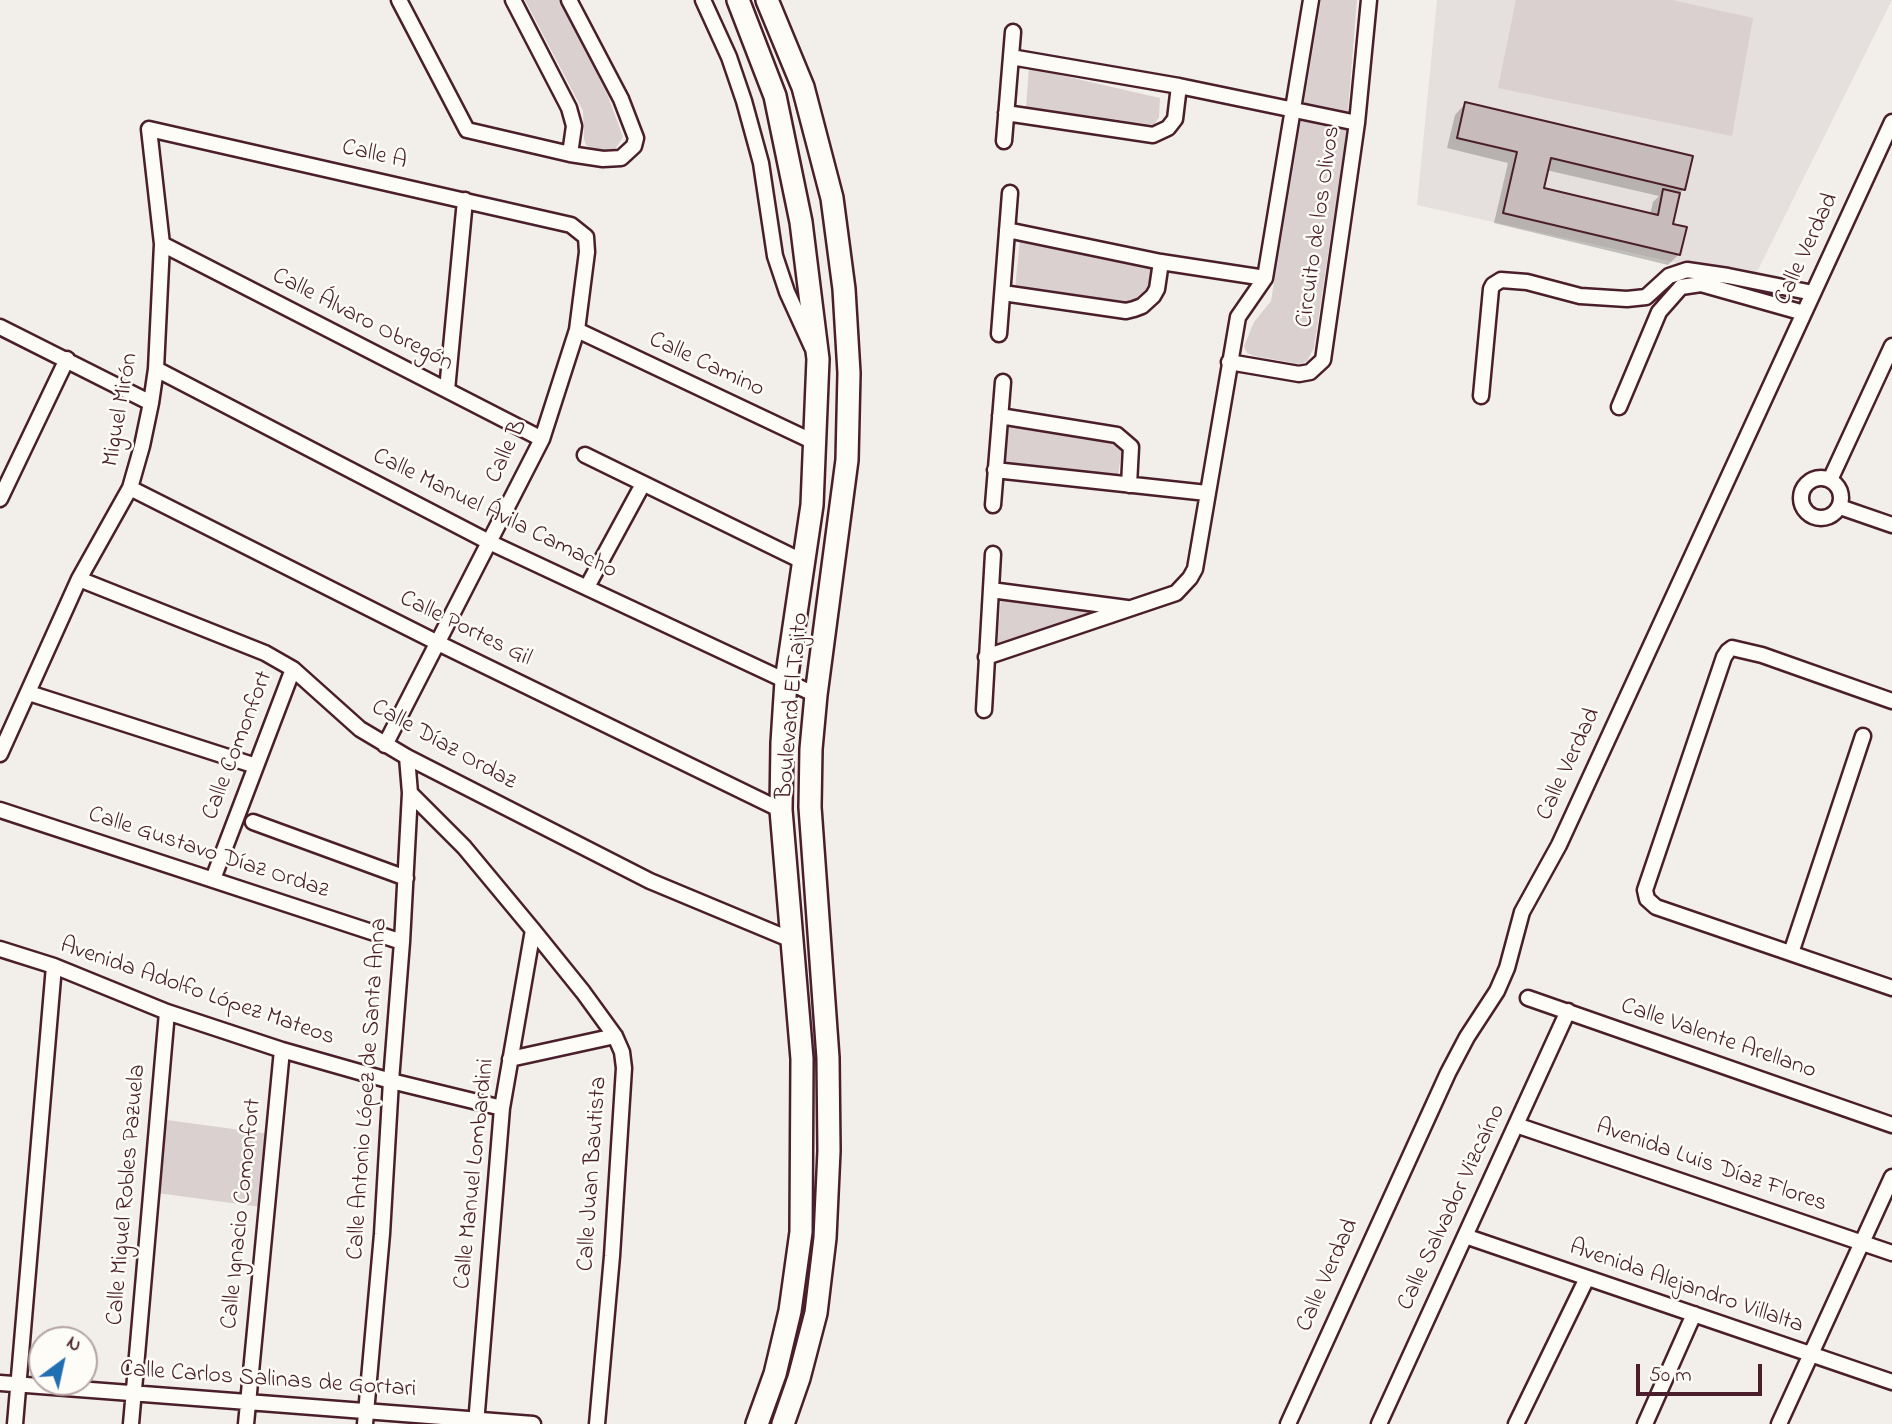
<!DOCTYPE html>
<html>
<head>
<meta charset="utf-8">
<style>
	body { margin:0 }
	#map { position:relative; width:1892px; height:1424px; overflow:hidden; background:#f2efeb; font-family:"Indie Flower",sans-serif }
	canvas { display:block }
	.north { position:absolute; left:28px; top:1326px; width:70px; height:70px; box-sizing:border-box; background:#fdfcf7; border:2px solid #b5a4a5; border-radius:50%; rotate:33deg; font-size:19px; font-weight:700; line-height:28px; text-align:center; color:#4a1f2b }
	.north::after { content:''; display:block; margin:auto; width:24px; height:32px; background:#1f6fb2; clip-path:polygon(50% 0,100% 100%,50% 72%,0 100%) }
	.scale { position:absolute; left:1636px; top:1364px; width:126px; height:32px; box-sizing:border-box; border:4px solid #4a1f2b; border-top:0; padding-left:9px; font-size:21px; line-height:24px; white-space:nowrap; color:#4a1f2b; -webkit-text-stroke:5px #fdfcf7; paint-order:stroke }
</style>
</head>
<body>
<div id="map">
<canvas width="1892" height="1424"></canvas>
<div class="north">N</div>
<div class="scale">50 m</div>
</div>
<script>
const context = document.querySelector('canvas').getContext('2d');
context.lineJoin = 'round';
function paint(path, color) { context.fillStyle = color; context.fill(path, 'evenodd'); }
const poly = rows => new Path2D(rows.map(r => 'M' + r).join(''));
function stroke(path, color, width, dash) { context.strokeStyle = color; context.lineWidth = width; context.lineCap = dash ? 'butt' : 'round'; context.setLineDash(dash || []); context.stroke(path); }
function write(font, color, halo, rows, align = 'center') {
  context.font = font + ' "Indie Flower",sans-serif'; context.lineWidth = 5; context.setLineDash([]); context.textBaseline = 'middle'; context.strokeStyle = halo; context.fillStyle = color; for (const [text, x, y, turn = 0] of rows) {
    context.save(); context.translate(x, y); context.rotate((+turn || 0) * Math.PI / 180); context.textAlign = isNaN(turn) ? turn : align; if (halo) context.strokeText(text, 0, 0); context.fillText(text, 0, 0); context.restore();
  }
}
paint(poly([
	[1437,0,1892,0,1753,280,1417,205]
]), '#e5dfdd');
paint(poly([
	[525,0,560,0,608,96,623,137,616,148,606,153,596,152,586,145,584,139,583,111],
	[1321,0,1357,0,1346,134,1314,348,1307,361,1300,364,1254,356,1247,353,1244,346,1254,322,1271,301],
	[1516,0,1672,0,1753,18,1732,136,1498,88],
	[1029,68,1160,98,1159,117,1154,125,1026,107],
	[1020,239,1156,266,1152,290,1140,301,1130,303,1015,289],
	[1004,422,1113,441,1122,448,1118,475,1001,464],
	[1001,595,1110,610,997,650],
	[167,1120,270,1134,261,1207,157,1193]
]), '#d9d0cf');
paint(poly([
	[1465,104,1684,189,1679,194,1671,225,1679,254,1668,265,1494,223,1508,163,1447,148,1455,115],
	[1546,170,1659,196,1653,202,1650,215,1542,189]
]), '#0003');
const building = poly([
	[1465,102,1693,156,1685,190,1551,158,1544,188,1658,215,1663,189,1680,193,1673,224,1687,227,1680,255,1503,213,1517,152,1457,138,1465,102]
]);
paint(building, '#c8bbbb');
stroke(building, '#4a1f2b', 2);
const minor = poly([
	[399,0,467,130,570,154,603,159,621,158,634,146,636,138,621,99,569,0],
	[513,0,569,108,574,126,570,154],
	[703,0,729,57,744,101,761,163,775,256,787,292,812,347],
	[1011,57,1179,86,1357,123],
	[1006,113,1153,135,1168,128,1175,119,1179,86],
	[1004,141,1013,32],
	[1007,230,1161,262,1265,278],
	[162,244,542,439],
	[1003,293,1126,311,1134,309,1142,306,1153,296,1157,289,1161,262],
	[0,327,151,403],
	[577,330,816,443],
	[999,334,1010,193],
	[1229,362,1299,374,1310,372,1323,360,1357,123,1369,0],
	[156,369,489,542,816,695],
	[447,390,465,200],
	[1481,396,1491,289,1493,285,1501,280,1527,282,1580,296,1627,299,1646,297,1669,276,1687,270,1728,276,1813,293],
	[1619,407,1659,312,1681,287,1701,284,1804,313],
	[1000,416,1117,435,1131,447,1129,485],
	[585,455,804,562],
	[995,470,1207,493],
	'1801 498a20 20 0 1 1 40 0a20 20 0 1 1-40 0Z',
	[1830,480,1892,346],
	[130,488,438,643,781,810],
	[0,499,67,359],
	[993,505,1003,382],
	[1840,507,1892,525],
	[79,579,265,653,293,669,360,729,407,757,650,881,794,941],
	[587,587,643,484],
	[991,590,1127,608],
	[986,657,1176,593,1190,578,1195,569,1238,317,1265,278,1311,0],
	[29,693,256,766],
	[1892,701,1762,655,1732,648,1728,651,1724,657,1645,890,1647,899,1656,907,1892,988],
	[984,710,993,554],
	[0,754,79,579,130,488,142,446,151,403,156,369,162,244,149,129,571,225,586,237,587,252,577,330,542,439,385,745],
	[410,793,464,847,533,930,583,992,615,1036,622,1052,624,1068,612,1256,597,1424],
	[0,810,402,942],
	[253,822,406,878],
	[213,879,293,669],
	[0,949,54,966,167,1012,282,1050,391,1081,502,1108],
	[1791,953,1863,736],
	[1528,998,1892,1125],
	[510,1059,615,1036],
	[1516,1125,1892,1253],
	[1465,1236,1892,1382],
	[0,1383,533,1424],
	[15,1424,54,966],
	[131,1424,167,1012],
	[246,1424,282,1050],
	[365,1424,382,1234,391,1081,402,942,410,793,407,757],
	[476,1424,502,1108,533,930],
	[1288,1424,1448,1073,1467,1037,1497,991,1507,968,1522,912,1559,845,1892,122],
	[1379,1424,1568,1011],
	[1516,1424,1587,1278],
	[1645,1424,1694,1314],
	[1779,1424,1892,1177]
]);
const primary = poly([
	[738,0,775,96,801,222,818,359,812,505,786,681,782,743,781,810,802,1059,801,1232,790,1311,775,1374,757,1424],
	[767,0,803,87,832,198,844,289,849,373,847,460,816,695,811,749,810,807,828,1058,829,1151,825,1238,816,1313,799,1378,783,1424]
]);
stroke(minor, '#4a1f2b', 19);
stroke(primary, '#4a1f2b', 26);
stroke(minor, '#fdfcf7', 14);
stroke(primary, '#fdfcf7', 21);
write('24px', '#4a1f2b', '#fdfcf7', [
	["Calle A",374,156,13],
	["Circuito de los Olivos",1320,227,-82],
	["Calle Verdad",1808,250,-65],
	["Calle Álvaro Obregón",362,321,27],
	["Calle Camino",706,366,25],
	["Miguel Mirón",122,410,-80],
	["Calle B",508,452,-65],
	["Calle Manuel Ávila Camacho",494,515,26],
	["Calle Portes Gil",465,630,26],
	["Boulevard El Tajito",794,706,-85],
	["Calle Comonfort",239,746,-69],
	["Calle Díaz Ordaz",443,746,29],
	["Calle Verdad",1570,765,-65],
	["Calle Gustavo Díaz Ordaz",208,854,18],
	["Avenida Adolfo López Mateos",197,993,19],
	["Calle Valente Arellano",1718,1040,19],
	["Calle Antonio López de Santa Anna",369,1089,-86],
	["Avenida Luis Díaz Flores",1711,1167,19],
	["Calle Manuel Lombardini",476,1174,-84],
	["Calle Juan Bautista",594,1174,-86],
	["Calle Miguel Robles Pazuela",128,1195,-85],
	["Calle Salvador Vizcaíno",1453,1208,-65],
	["Calle Ignacio Comonfort",243,1214,-84],
	["Calle Verdad",1329,1276,-66],
	["Avenida Alejandro Villalta",1686,1288,19],
	["Calle Carlos Salinas de Gortari",268,1381,4]
]);
</script>
</body>
</html>
